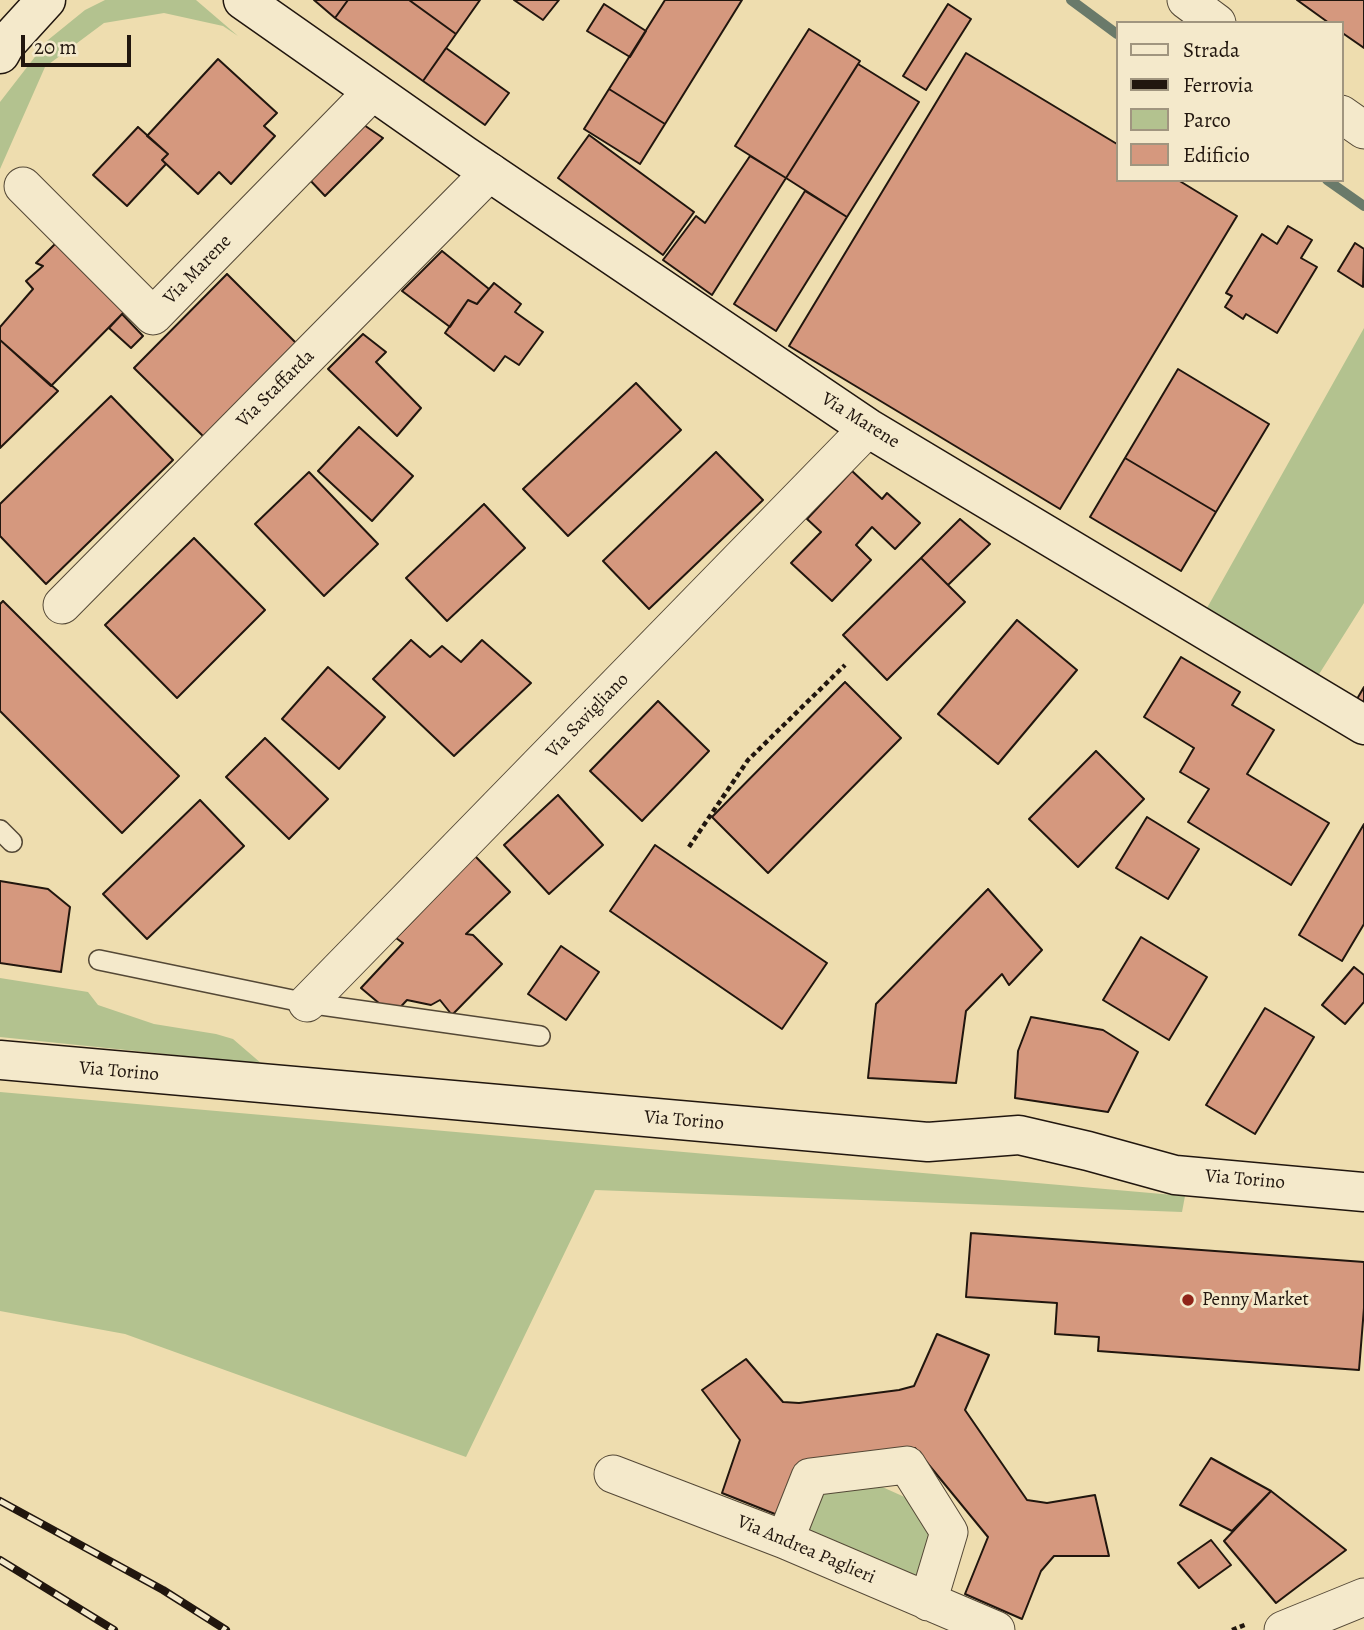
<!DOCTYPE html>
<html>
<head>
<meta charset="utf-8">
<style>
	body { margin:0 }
	#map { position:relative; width:1364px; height:1630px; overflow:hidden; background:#eeddaf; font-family:Alegreya,serif }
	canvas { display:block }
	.legend { position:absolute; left:1116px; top:21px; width:228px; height:161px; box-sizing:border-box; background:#f4e9cb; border:2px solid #a0957f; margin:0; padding:9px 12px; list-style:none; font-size:21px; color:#21160e }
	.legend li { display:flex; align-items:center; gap:14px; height:35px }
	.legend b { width:35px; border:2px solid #a0957f }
	.scale { position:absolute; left:21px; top:35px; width:110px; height:32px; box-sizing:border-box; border:4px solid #21160e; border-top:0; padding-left:9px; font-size:21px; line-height:24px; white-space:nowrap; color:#21160e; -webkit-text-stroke:5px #f4e9cb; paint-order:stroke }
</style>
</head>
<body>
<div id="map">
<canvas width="1364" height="1630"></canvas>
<ul class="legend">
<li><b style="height:9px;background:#f4e9cb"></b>Strada</li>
<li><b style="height:9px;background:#21160e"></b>Ferrovia</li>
<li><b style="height:19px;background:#b3c28f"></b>Parco</li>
<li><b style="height:19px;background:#d5987e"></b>Edificio</li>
</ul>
<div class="scale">20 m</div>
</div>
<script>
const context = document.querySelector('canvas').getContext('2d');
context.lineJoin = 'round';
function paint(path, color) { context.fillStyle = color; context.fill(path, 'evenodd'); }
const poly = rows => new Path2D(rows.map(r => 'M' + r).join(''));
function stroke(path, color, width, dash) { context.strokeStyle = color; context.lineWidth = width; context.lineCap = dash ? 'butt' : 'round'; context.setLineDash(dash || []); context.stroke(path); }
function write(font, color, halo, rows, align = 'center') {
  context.font = font + ' Alegreya,serif'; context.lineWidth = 6; context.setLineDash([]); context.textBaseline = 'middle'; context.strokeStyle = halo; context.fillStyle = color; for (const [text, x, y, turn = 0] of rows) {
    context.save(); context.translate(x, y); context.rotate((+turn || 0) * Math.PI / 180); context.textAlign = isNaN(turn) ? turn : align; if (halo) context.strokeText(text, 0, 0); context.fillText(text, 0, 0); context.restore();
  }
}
paint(poly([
	[105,0,196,0,238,36,223,26,164,13,104,23,45,67,0,169,0,102,48,40,85,10],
	[1364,328,1364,603,1316,679,1207,608],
	[0,978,88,992,98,1005,154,1024,216,1034,233,1039,262,1064,0,1037],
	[0,1092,1185,1196,1182,1212,595,1190,466,1457,125,1334,0,1311],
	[869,1481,909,1499,930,1536,917,1578,801,1528,819,1491]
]), '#b3c28f');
stroke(poly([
	[1071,0,1117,34],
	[1327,180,1364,206]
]), '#6a7a6a', 10);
const building = poly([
	[314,0,348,0,335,18,314,0],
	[348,0,409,0,456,34,423,81,335,18,348,0],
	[409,0,480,0,456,34,409,0],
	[514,0,559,0,543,20,514,0],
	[665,0,742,0,665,124,609,89,665,0],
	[1297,0,1364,0,1364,48,1341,32,1341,23,1329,23,1297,0],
	[604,4,646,31,630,57,587,31,604,4],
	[948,4,971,19,926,90,903,76,948,4],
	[809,29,860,61,786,178,735,146,809,29],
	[446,48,509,93,485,125,423,81,446,48],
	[966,53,1117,144,1117,180,1178,180,1237,216,1060,509,789,346,966,53],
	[218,59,277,113,264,126,275,136,231,184,219,172,198,194,162,160,168,154,147,136,218,59],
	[858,64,919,102,847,217,786,178,858,64],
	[609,89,665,124,640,164,584,129,609,89],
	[361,123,383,138,325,196,308,178,361,123],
	[138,127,168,154,162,160,166,164,127,206,93,175,138,127],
	[589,135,694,212,663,255,558,178,589,135],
	[750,156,786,178,712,295,663,260,696,216,705,223,750,156],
	[805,191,847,217,776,331,734,304,805,191],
	[1288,226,1312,240,1301,258,1317,267,1277,333,1246,314,1243,319,1225,307,1232,296,1226,293,1262,234,1277,244,1288,226],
	[64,235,129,307,51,386,0,340,0,327,33,289,26,281,43,266,36,263,64,235],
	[1355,243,1364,249,1363,287,1338,271,1355,243],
	[442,251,489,289,477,304,468,300,450,327,402,291,442,251],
	[227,274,302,349,209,442,134,368,227,274],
	[494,283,521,304,515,312,543,332,519,365,505,356,494,371,445,333,468,300,477,304,494,283],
	[122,314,143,336,131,348,109,328,122,314],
	[363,334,386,352,376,362,421,408,397,436,328,369,363,334],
	[0,340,58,391,0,448,0,340],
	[1178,369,1269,424,1216,512,1125,458,1178,369],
	[636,383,681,430,568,536,523,489,636,383],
	[111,396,173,460,46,584,0,536,0,504,111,396],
	[359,427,413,476,372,521,318,471,359,427],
	[716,452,763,500,649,609,603,561,716,452],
	[1125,458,1216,512,1181,571,1090,517,1125,458],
	[852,471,882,499,887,493,920,523,895,549,872,527,856,545,871,560,832,601,791,563,821,532,807,519,852,471],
	[309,472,378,544,324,596,255,524,309,472],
	[484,504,525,548,447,621,406,578,484,504],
	[960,519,990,544,948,585,921,558,960,519],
	[194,538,265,610,177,698,105,625,194,538],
	[921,558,965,602,887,680,843,635,921,558],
	[3,601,179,776,122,833,0,711,0,604,3,601],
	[1017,620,1077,670,998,764,938,714,1017,620],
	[411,640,430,657,442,646,461,662,482,640,531,683,454,756,373,679,411,640],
	[1181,657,1240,692,1232,705,1274,730,1247,774,1329,823,1291,885,1188,822,1209,789,1180,772,1194,748,1144,717,1181,657],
	[328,667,385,717,339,769,282,719,328,667],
	[845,682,901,738,768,873,712,817,845,682],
	[1364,687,1364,703,1357,699,1364,687],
	[658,701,709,751,642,821,590,771,658,701],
	[265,738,328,799,289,839,226,777,265,738],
	[1096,751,1144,799,1078,867,1029,819,1096,751],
	[558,795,603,845,549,894,504,845,558,795],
	[200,800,244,846,147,939,103,894,200,800],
	[1147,817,1199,849,1168,899,1116,868,1147,817],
	[1364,824,1364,924,1342,961,1299,935,1364,824],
	[655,845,827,963,782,1029,610,911,655,845],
	[475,856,510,892,466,934,473,935,502,964,452,1015,440,1000,431,1005,407,1000,393,1015,361,988,403,943,396,938,475,856],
	[0,881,48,889,70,907,61,972,0,963,0,881],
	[988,889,1042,950,1009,985,1002,974,966,1011,956,1083,868,1078,876,1004,988,889],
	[1141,937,1207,977,1169,1040,1103,1000,1141,937],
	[561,946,599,972,566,1020,528,994,561,946],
	[1354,967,1364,975,1364,1002,1345,1024,1322,1005,1354,967],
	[1265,1008,1314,1037,1255,1134,1206,1105,1265,1008],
	[1031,1017,1103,1030,1138,1052,1108,1112,1015,1098,1018,1051,1031,1017],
	[971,1233,1364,1262,1364,1308,1359,1370,1098,1351,1099,1337,1055,1334,1057,1303,966,1297,971,1233],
	[937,1334,989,1355,965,1410,1027,1500,1047,1503,1095,1495,1109,1556,1054,1556,1041,1571,1022,1619,965,1594,988,1537,915,1448,813,1461,780,1516,722,1493,740,1440,702,1390,746,1359,783,1402,799,1403,899,1390,914,1386,937,1334],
	[1211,1458,1271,1491,1232,1531,1180,1505,1211,1458],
	[1271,1491,1346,1550,1276,1603,1224,1541,1271,1491],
	[1211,1540,1231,1565,1199,1588,1178,1563,1211,1540]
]);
paint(building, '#d5987e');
stroke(building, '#21160e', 2);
const lane = poly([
	[0,830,12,842],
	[99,960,307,1003,540,1036]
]);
const street = poly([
	[1186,0,1217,23],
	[1341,114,1364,130],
	[23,186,153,316,372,92],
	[62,605,490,172],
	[307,1003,868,428],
	[613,1474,785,1540,996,1630],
	[785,1540,810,1477,907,1465,949,1532,928,1602],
	[1283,1630,1364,1597]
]);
const secondary = poly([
	[243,0,464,155,868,428,1364,725],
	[0,54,5,45,46,0],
	[0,1060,928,1142,1019,1135,1088,1151,1175,1175,1364,1192]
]);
stroke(lane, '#544836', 22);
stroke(street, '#544836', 39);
stroke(secondary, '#21160e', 41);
stroke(poly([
	[689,847,748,760,845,665],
	[1232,1630,1247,1624]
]), '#21160e', 4.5, [5, 3.5]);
stroke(lane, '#f4e9cb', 19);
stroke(street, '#f4e9cb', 37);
stroke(secondary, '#f4e9cb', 38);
const rail = poly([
	[0,1501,163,1590,226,1630],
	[0,1560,114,1630]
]);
stroke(rail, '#21160e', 8);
stroke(rail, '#f4e9cb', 5, [16]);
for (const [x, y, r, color] of [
	[1188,1300,7,"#8f2418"]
]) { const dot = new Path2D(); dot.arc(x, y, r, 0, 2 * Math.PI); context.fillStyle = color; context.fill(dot); stroke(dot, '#f4e9cb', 2.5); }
write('19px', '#21160e', '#f4e9cb', [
	["Via Marene",198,270,-46],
	["Via Staffarda",276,389,-45],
	["Via Marene",860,421,32],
	["Via Savigliano",588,716,-46],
	["Via Torino",119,1072,5],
	["Via Torino",684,1121,5],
	["Via Torino",1245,1180,5],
	["Via Andrea Paglieri",806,1550,23]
]);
write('19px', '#21160e', '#f4e9cb', [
	["Penny Market",1202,1300]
], 'left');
</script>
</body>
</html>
